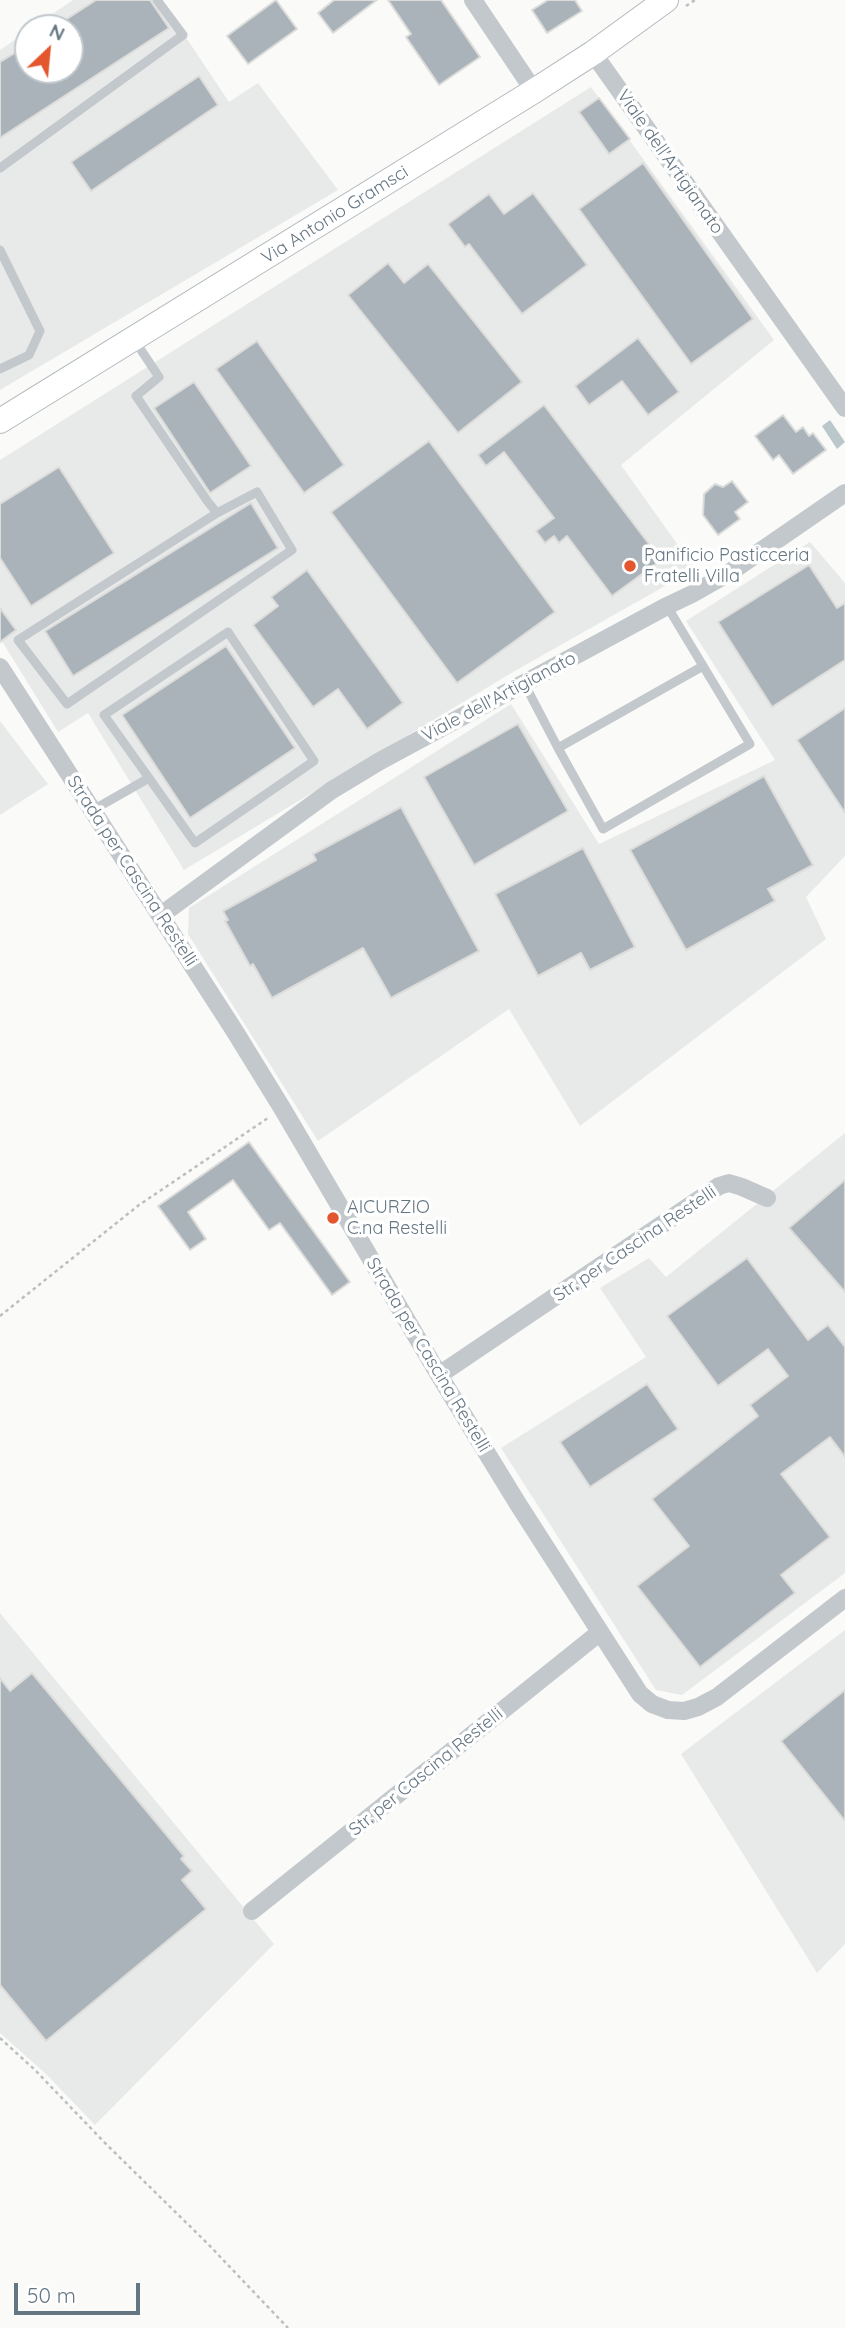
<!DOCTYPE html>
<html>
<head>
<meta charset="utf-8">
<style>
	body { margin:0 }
	#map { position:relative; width:845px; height:2328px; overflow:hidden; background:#fafaf8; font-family:Quicksand,sans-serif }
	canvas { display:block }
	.north { position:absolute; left:14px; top:14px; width:70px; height:70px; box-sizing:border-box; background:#fff; border:2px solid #c1c8cd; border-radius:50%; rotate:26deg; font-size:19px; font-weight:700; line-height:28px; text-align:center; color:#657683 }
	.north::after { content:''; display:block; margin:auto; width:24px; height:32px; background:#e4572e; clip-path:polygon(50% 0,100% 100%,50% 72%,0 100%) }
	.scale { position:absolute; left:14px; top:2283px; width:126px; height:32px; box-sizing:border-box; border:4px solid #657683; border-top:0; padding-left:9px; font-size:21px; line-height:24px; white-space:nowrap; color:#657683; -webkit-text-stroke:5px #fff; paint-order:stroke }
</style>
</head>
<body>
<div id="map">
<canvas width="845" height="2328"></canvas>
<div class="north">N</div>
<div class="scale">50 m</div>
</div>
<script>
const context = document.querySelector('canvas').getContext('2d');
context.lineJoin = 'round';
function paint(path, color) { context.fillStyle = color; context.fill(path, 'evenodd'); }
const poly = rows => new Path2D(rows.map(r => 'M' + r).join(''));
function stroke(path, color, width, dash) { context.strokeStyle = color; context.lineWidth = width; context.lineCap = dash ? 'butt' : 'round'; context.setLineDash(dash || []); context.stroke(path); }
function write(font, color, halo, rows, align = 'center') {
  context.font = font + ' Quicksand,sans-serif'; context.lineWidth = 7; context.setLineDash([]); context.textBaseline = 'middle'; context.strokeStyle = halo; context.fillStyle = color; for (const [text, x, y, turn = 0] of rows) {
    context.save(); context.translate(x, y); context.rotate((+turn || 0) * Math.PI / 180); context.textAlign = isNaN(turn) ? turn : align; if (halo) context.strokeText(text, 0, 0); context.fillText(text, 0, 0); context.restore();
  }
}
paint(poly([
	[73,0,161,0,229,102,258,83,338,190,0,390,0,50,28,31,28,70,70,70,70,28,32,28],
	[591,87,774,340,621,465,695,569,513,672,184,870,88,713,58,732,0,638,0,460],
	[810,542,845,583,845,856,806,897,826,939,580,1126,509,1009,318,1141,188,934,189,908,511,704,599,844,775,760,686,621],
	[0,721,48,784,0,815],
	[845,1133,845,1573,682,1695,656,1690,501,1448,646,1357,600,1288,649,1258,666,1277],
	[0,1613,274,1944,95,2125,46,2074,0,2033],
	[845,1630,845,1944,817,1973,681,1754]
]), '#e8e9e9');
paint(poly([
	[830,420,845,442,837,449,822,426]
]), '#bbc7cb');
const building = poly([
	[96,0,150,0,169,28,0,138,0,62,23,48,28,56,28,70,70,70,70,28,53,28,96,0],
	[276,0,297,29,248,64,227,36,276,0],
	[334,0,377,0,333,33,318,13,334,0],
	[388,0,441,0,480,57,439,85,406,37,411,34,388,0],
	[548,0,575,0,582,11,547,33,532,10,548,0],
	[199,76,218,105,91,191,71,162,199,76],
	[599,98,630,139,609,154,579,112,599,98],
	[643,163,753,319,691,364,579,209,643,163],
	[533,193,587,265,522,314,469,244,465,247,448,224,489,194,504,214,533,193],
	[388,263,404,283,428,264,522,382,458,433,348,295,388,263],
	[638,338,679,392,648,415,622,381,589,405,575,386,638,338],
	[257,341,344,465,304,493,216,369,257,341],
	[194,382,251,466,210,493,154,408,194,382],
	[544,405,661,560,612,596,567,536,559,543,554,536,545,543,536,531,554,518,504,452,486,466,478,455,544,405],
	[783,415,796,432,803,427,809,436,813,433,826,450,793,474,779,455,773,460,755,436,783,415],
	[429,441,555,612,457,683,331,512,429,441],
	[59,467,114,553,31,606,0,558,0,504,59,467],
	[732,481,748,502,735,512,740,519,718,535,703,515,704,494,715,484,723,487,732,481],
	[251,503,278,548,73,676,45,631,251,503],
	[809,565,837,608,845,603,845,660,772,707,718,622,809,565],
	[307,570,403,703,367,729,338,689,313,707,253,625,278,606,271,597,307,570],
	[0,608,16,630,0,642,0,608],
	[226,646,295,748,190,818,122,715,226,646],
	[845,708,845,813,797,740,845,708],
	[518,724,568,811,474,865,424,777,518,724],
	[764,776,813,865,768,889,775,901,686,950,630,850,764,776],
	[401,807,479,951,391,998,363,948,272,998,253,964,250,966,225,921,228,920,223,911,316,860,313,854,401,807],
	[583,848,635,947,590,970,581,953,538,976,495,894,583,848],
	[249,1142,350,1282,332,1295,280,1223,269,1230,233,1180,188,1212,206,1239,190,1250,158,1206,249,1142],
	[845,1180,845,1292,789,1228,845,1180],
	[747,1258,808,1340,828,1325,845,1347,845,1457,830,1437,781,1474,830,1537,781,1575,795,1593,700,1667,637,1586,689,1546,652,1499,758,1416,750,1405,788,1376,768,1349,718,1386,667,1316,747,1258],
	[647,1384,678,1429,590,1487,560,1442,647,1384],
	[32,1673,184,1856,181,1859,192,1871,182,1880,206,1909,46,2041,0,1985,0,1678,10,1691,32,1673],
	[845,1690,845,1821,781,1741,845,1690]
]);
paint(building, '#aab3b9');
stroke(building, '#dcdcda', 2);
const secondary = poly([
	[0,421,534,91,593,53,666,0]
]);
stroke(secondary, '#b3babf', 26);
stroke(poly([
	[686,6,695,0],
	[0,1316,139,1205,268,1118],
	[0,2038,35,2070,105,2143,208,2244,288,2328]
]), '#bbbfc2', 2.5, [3.5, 3.5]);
stroke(poly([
	[0,168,183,35,157,0],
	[0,250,40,331,29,355,0,369],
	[135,341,159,377,136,396,208,502,217,513,257,492,292,550,67,704,18,640,217,513],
	[524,683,558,748,603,829,750,744,667,606],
	[558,748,703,666],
	[93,810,149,778,104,715,228,632,314,761,195,843,149,778]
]), '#c3c8cc', 9);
stroke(poly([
	[473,0,534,91],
	[593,53,845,408],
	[0,667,234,1030,282,1108,439,1375,518,1504,640,1694,652,1704,668,1710,684,1711,698,1707,717,1697,845,1598],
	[161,915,332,790,380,761,667,606,692,594,729,573,845,493],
	[439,1375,719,1186,729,1183,742,1187,767,1198],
	[252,1911,599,1633]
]), '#c3c8cc', 18);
stroke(secondary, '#fff', 24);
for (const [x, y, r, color] of [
	[630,566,7,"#e4572e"],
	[333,1218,7,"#e4572e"]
]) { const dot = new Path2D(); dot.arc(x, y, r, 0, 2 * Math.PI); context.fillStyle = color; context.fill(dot); stroke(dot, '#fff', 2.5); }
write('18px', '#657683', '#fff', [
	["Viale dell'Artigianato",670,162,55],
	["Via Antonio Gramsci",335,215,-32],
	["Viale dell'Artigianato",499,697,-28],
	["Strada per Cascina Restelli",132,871,57],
	["Str. per Cascina Restelli",635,1244,-34],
	["Strada per Cascina Restelli",428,1355,59],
	["Str. per Cascina Restelli",426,1772,-39]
]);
write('18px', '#657683', '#fff', [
	["Panificio Pasticceria",644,556],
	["Fratelli Villa",644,577],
	["AICURZIO",347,1208],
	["C.na Restelli",347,1229]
], 'left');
</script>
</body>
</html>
